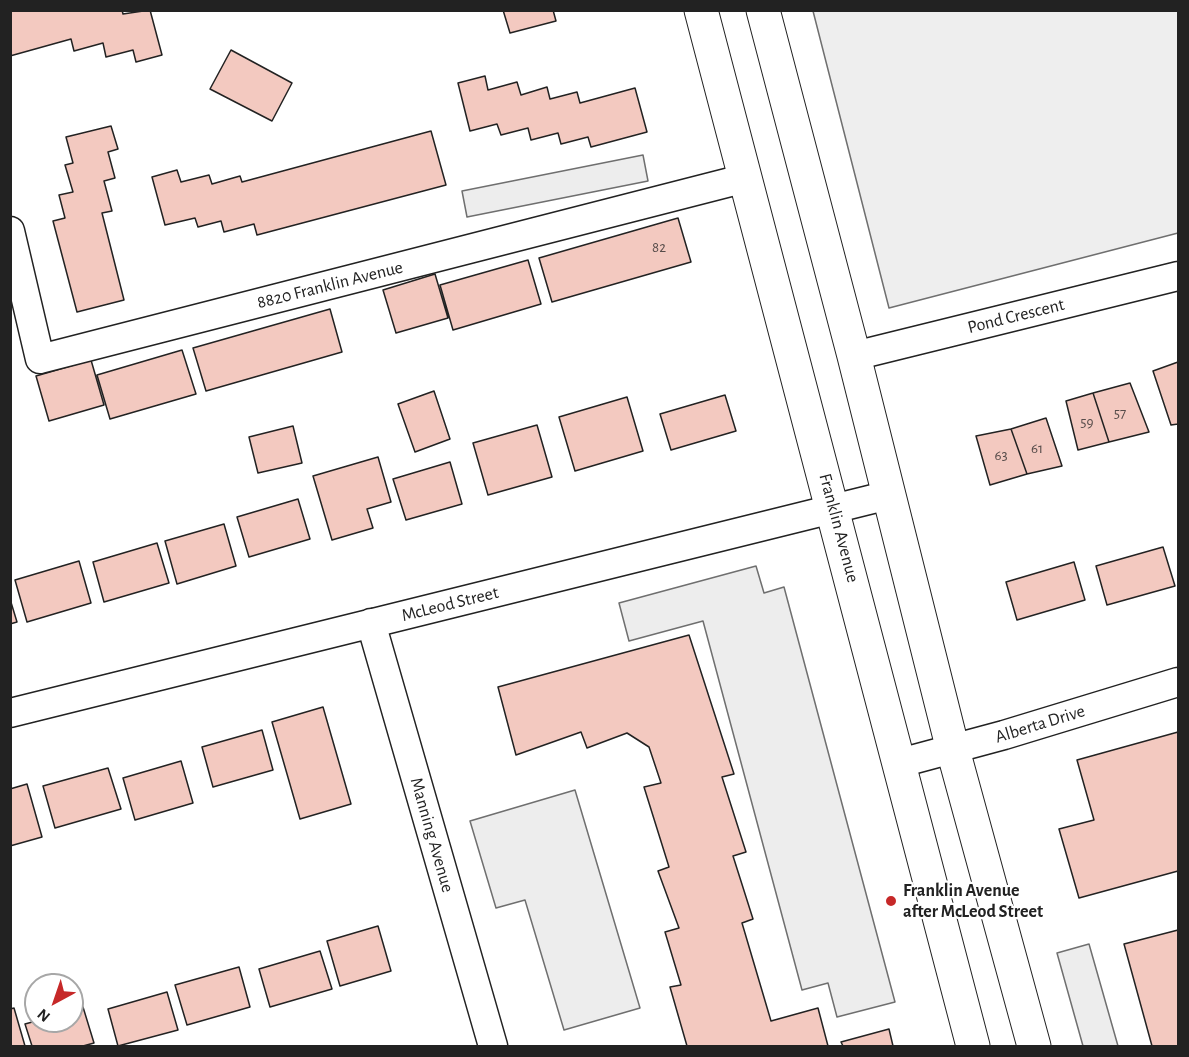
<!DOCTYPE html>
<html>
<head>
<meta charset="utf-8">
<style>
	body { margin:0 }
	#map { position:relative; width:1189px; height:1057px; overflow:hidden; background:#fff; font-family:"Alegreya Sans",sans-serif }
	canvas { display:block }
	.frame { position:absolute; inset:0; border:12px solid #222; pointer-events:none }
	.north { position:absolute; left:24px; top:973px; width:60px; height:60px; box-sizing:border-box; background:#fff; border:2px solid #a7a7a7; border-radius:50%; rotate:220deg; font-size:16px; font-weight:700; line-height:24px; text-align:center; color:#222 }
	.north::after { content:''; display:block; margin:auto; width:21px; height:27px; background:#c62828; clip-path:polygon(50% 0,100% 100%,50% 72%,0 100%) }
</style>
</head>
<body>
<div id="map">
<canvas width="1189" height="1057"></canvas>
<div class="frame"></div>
<div class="north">N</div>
</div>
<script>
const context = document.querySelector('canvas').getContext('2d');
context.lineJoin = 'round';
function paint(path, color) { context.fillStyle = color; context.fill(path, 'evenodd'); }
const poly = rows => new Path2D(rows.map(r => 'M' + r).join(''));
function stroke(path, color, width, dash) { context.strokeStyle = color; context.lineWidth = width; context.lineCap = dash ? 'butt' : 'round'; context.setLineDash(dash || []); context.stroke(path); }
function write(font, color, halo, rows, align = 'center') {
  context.font = font + ' "Alegreya Sans",sans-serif'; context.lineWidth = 4.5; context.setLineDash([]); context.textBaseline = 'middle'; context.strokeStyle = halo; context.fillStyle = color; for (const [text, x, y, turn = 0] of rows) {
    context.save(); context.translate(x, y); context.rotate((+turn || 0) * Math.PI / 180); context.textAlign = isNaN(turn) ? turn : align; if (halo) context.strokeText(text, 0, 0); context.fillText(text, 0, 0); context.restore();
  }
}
const green = poly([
	[813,11,1178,11,1178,233,889,308,813,11]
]);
paint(green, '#eee');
stroke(green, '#6f6f6f', 1.5);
const parking = poly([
	[643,155,648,181,467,217,462,191,643,155],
	[756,566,764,593,784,587,895,1002,837,1017,828,983,802,990,703,621,629,641,619,603,756,566],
	[575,790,640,1008,564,1030,525,900,496,908,470,821,575,790],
	[1089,944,1118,1046,1083,1046,1057,953,1089,944]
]);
paint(parking, '#ededed');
stroke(parking, '#6f6f6f', 1.5);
const building = poly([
	[122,10,123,14,150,10,162,55,136,62,133,50,106,57,103,43,74,51,71,39,10,56,10,11,122,10],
	[503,10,553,10,556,21,510,33,503,10],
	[231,50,292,83,272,121,210,89,231,50],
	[485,76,488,90,517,82,521,95,547,87,550,99,577,92,580,103,635,88,647,132,591,147,588,137,561,144,558,133,531,140,528,128,501,135,497,124,470,131,458,83,485,76],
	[111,126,118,149,108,152,115,178,104,181,112,211,102,213,124,300,77,312,53,221,65,218,59,195,73,192,65,165,73,163,66,137,111,126],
	[431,131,446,185,257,235,254,224,224,232,221,221,198,227,195,218,165,225,152,177,177,170,181,182,209,175,212,184,240,176,242,182,431,131],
	[678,218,691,262,552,302,539,258,678,218],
	[528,260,541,304,453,330,440,285,528,260],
	[435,274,448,318,396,333,383,290,435,274],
	[330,309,342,352,206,391,193,348,330,309],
	[182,350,196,394,110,419,97,375,182,350],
	[91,360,104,405,49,421,36,376,91,360],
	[1178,362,1178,424,1171,425,1153,371,1178,362],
	[1130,383,1149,432,1109,442,1093,393,1130,383],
	[434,391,450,439,415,452,398,404,434,391],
	[1093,393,1109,442,1078,450,1066,401,1093,393],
	[725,395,736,431,671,450,660,414,725,395],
	[627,397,643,451,575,471,559,417,627,397],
	[1046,418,1062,466,1027,474,1011,429,1046,418],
	[537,425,552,477,488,495,473,443,537,425],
	[293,426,302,463,258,473,249,437,293,426],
	[1011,429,1027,474,990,485,976,436,1011,429],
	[378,457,391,502,367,509,373,528,332,540,313,476,378,457],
	[450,462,462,504,406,520,393,479,450,462],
	[298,499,310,539,249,557,237,517,298,499],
	[224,524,236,566,177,584,165,541,224,524],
	[157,543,169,583,104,602,93,562,157,543],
	[1163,547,1175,586,1107,605,1096,566,1163,547],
	[79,561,91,603,27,622,15,580,79,561],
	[1074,562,1085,600,1017,620,1006,582,1074,562],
	[10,599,17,622,10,624,10,599],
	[689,635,734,774,722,777,746,852,733,856,753,919,742,923,771,1021,818,1008,828,1046,687,1046,670,987,681,985,665,932,679,928,658,871,669,867,644,787,661,783,649,747,627,733,587,748,581,732,516,755,498,687,689,635],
	[323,707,351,804,300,819,272,722,323,707],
	[262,730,273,770,213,787,202,747,262,730],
	[1178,732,1178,871,1079,898,1059,829,1094,820,1077,760,1178,732],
	[181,761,193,803,135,820,123,778,181,761],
	[108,768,121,809,55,828,43,786,108,768],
	[27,784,42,837,10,846,10,789,27,784],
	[378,926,391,971,340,986,327,941,378,926],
	[1178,930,1178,1046,1152,1046,1124,944,1178,930],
	[320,951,332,989,270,1007,259,969,320,951],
	[239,967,250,1007,187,1025,175,985,239,967],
	[167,992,178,1030,118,1046,108,1009,167,992],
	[83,1007,94,1043,83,1046,32,1046,25,1024,36,1021,72,1021,72,1010,83,1007],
	[14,1008,25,1046,10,1046,10,1009,14,1008],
	[889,1029,893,1046,843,1046,841,1042,889,1029]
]);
paint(building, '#f3c9c0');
stroke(building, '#222', 1.5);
const street = poly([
	[10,231,40,359,746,178],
	[854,356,1178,276],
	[371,623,493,1046],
	[10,713,889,495],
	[900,763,1004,735,1178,682]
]);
const secondary = poly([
	[701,10,973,1046],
	[763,10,854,356,953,750,1034,1046]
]);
stroke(street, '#222', 31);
stroke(secondary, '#222', 35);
stroke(street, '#fff', 28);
stroke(secondary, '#fff', 33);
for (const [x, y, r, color] of [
	[891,901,6,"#c62828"]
]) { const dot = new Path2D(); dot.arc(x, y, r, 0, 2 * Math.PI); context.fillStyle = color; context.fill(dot); stroke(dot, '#fff', 2); }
write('15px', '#564c4a', null, [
	["82",659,247],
	["57",1120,413],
	["59",1087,422],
	["61",1037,448],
	["63",1001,455]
]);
write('18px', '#222', '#fff', [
	["8820 Franklin Avenue",330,285,-14],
	["Pond Crescent",1016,316,-14],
	["Franklin Avenue",839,528,75],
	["McLeod Street",450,604,-14],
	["Alberta Drive",1040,724,-17],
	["Manning Avenue",432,835,74]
]);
write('bold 18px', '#222', '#fff', [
	["Franklin Avenue",903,891],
	["after McLeod Street",903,912]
], 'left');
</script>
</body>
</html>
